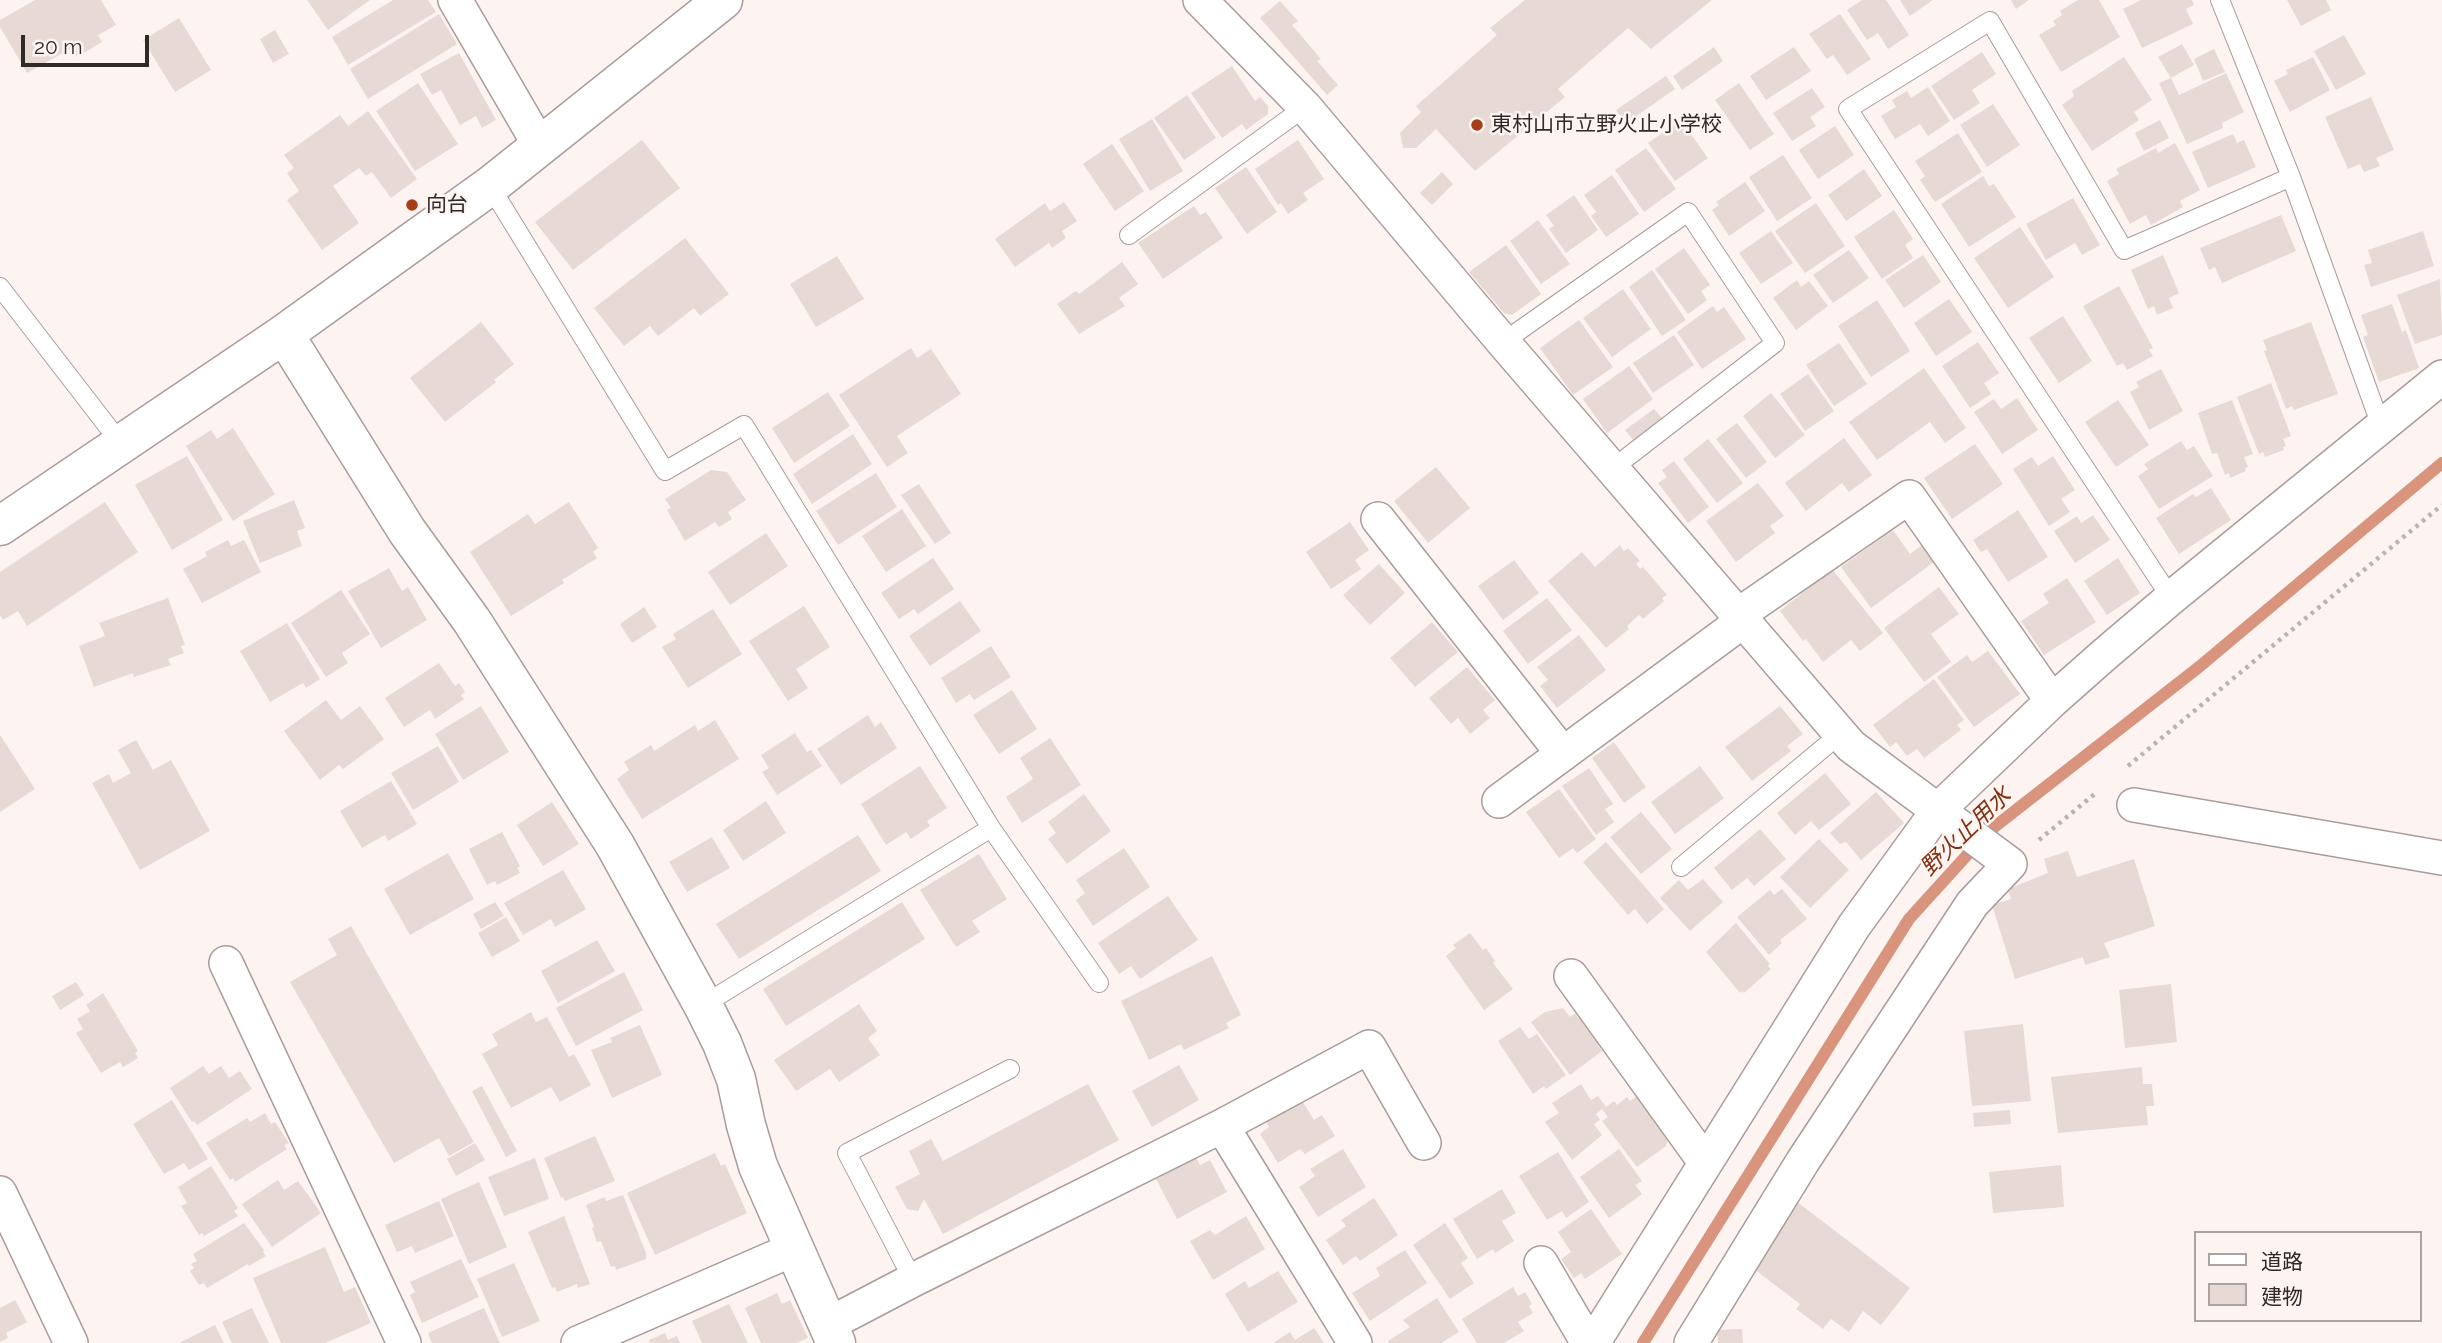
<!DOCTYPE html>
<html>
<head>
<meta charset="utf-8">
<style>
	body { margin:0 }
	#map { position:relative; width:2442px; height:1343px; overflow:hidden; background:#fdf4f1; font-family:Raleway,"Noto Sans JP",sans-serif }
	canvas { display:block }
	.legend { position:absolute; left:2194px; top:1231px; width:228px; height:91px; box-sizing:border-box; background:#fdf4f1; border:2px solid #aba3a0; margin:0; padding:9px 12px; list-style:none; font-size:21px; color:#2f2927 }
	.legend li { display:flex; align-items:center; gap:14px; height:35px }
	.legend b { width:35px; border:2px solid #aba3a0 }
	.scale { position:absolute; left:21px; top:35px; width:128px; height:32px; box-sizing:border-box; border:4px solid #2f2927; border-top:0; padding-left:9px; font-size:21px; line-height:24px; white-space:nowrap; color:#2f2927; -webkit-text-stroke:5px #fdf4f1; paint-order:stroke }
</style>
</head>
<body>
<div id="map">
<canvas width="2442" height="1343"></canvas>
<ul class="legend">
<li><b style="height:9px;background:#fff"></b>道路</li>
<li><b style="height:19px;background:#e7d9d4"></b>建物</li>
</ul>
<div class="scale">20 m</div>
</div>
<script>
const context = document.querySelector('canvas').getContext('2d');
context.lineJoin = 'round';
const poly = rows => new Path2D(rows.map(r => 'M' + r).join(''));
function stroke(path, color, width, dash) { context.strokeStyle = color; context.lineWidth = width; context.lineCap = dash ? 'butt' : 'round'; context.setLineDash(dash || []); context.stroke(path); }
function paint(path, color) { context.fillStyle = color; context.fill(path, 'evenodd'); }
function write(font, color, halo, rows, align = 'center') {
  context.font = font + ' Raleway,"Noto Sans JP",sans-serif'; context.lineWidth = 5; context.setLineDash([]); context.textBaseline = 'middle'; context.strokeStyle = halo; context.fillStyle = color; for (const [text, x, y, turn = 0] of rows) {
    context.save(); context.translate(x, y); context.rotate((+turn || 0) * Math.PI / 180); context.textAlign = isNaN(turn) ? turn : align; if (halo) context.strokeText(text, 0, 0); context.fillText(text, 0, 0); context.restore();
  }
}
stroke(poly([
	[1643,1343,1909,919,1968,854,1993,828,2199,667,2442,463]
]), '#d9947e', 12);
paint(poly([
	[35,0,101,0,116,25,98,35,102,42,77,57,72,48,27,73,0,27,0,20],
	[307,0,370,0,328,30],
	[393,0,428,0,436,12,348,65,332,37],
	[1525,0,1712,0,1651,49,1628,28,1558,89,1565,97,1475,171,1436,129,1416,148,1403,148,1400,133,1421,112,1416,106,1497,35,1490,28],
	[1862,0,1886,0,1909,35,1888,49,1878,33,1867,40,1847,10],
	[1900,0,1933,0,1910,16],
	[2011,0,2029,0,2016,9],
	[2078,0,2099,0,2120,37,2061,72,2039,35,2056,25,2053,21,2062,15,2060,11],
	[2141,0,2192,0,2194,5,2186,9,2193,24,2142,48,2123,9],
	[2287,0,2326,0,2331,10,2301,26],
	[1280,1,1298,21,1292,25,1321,59,1317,61,1338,85,1327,95,1260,18],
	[439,14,457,44,368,99,350,69],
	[1840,14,1871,59,1847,75,1833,55,1827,59,1809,34],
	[179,18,211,70,175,92,143,40],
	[275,30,289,54,273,63,260,39],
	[2344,35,2366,74,2336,90,2314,51],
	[2182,44,2194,65,2171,78,2158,57],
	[1714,47,1723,61,1682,90,1673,76],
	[1794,47,1811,71,1766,100,1750,76],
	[2214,49,2225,72,2203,81,2194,59],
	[1982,52,1996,74,1972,90,1980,103,1954,120,1931,86],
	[459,53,496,120,482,128,476,116,460,125,441,90,432,95,420,74],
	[2124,57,2152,100,2134,112,2139,120,2092,151,2062,105,2074,96,2072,91],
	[2313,57,2330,90,2290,112,2274,81,2288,74,2286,70],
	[1232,66,1255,101,1260,97,1268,106,1268,114,1246,130,1242,124,1222,138,1191,93],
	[2226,73,2244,112,2222,123,2223,128,2187,144,2159,83,2171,78,2179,95],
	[1666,76,1675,89,1625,124,1616,110],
	[418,83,458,144,415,171,376,111],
	[1739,83,1774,134,1750,150,1715,100],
	[1928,87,1950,121,1928,136,1920,124,1895,139,1881,116,1896,107,1892,100,1907,91,1911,98],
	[1812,88,1825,107,1810,117,1816,126,1792,141,1773,113],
	[1187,95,1216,138,1184,160,1154,118],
	[2371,97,2394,150,2376,158,2380,166,2364,172,2360,164,2348,169,2325,117],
	[1993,104,2020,145,1987,167,1960,125],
	[368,111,417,179,391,198,372,172,366,176,359,168,333,186,359,223,322,250,287,200,299,191,287,173,294,168,284,155,340,115,348,126],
	[1152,119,1183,171,1150,191,1119,139],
	[1681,120,1708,158,1675,181,1648,143],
	[2160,120,2169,138,2144,151,2135,133],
	[1835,126,1854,155,1818,179,1799,150],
	[1958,133,1982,172,1935,202,1920,180,1925,176,1915,161],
	[2233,134,2237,143,2244,140,2256,167,2208,188,2192,152],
	[642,140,680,188,573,270,535,222],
	[1298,140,1324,179,1303,193,1308,200,1288,214,1281,203,1278,205,1255,169],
	[2175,143,2200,190,2180,201,2183,207,2151,225,2146,215,2130,224,2107,181,2119,174,2116,169,2156,148,2158,153],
	[1112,144,1144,191,1115,211,1083,164],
	[1646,148,1676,189,1644,212,1615,170],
	[1783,155,1812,198,1777,221,1749,177],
	[1246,167,1277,212,1247,234,1215,188],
	[1864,169,1882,196,1846,221,1828,195],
	[1442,172,1453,184,1432,205,1420,193],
	[1612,175,1639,214,1606,237,1591,216,1596,212,1584,195],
	[1983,176,1989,186,1994,184,2016,217,1969,247,1941,204],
	[1745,182,1765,211,1729,236,1712,210,1719,205,1716,202],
	[1574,195,1598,230,1566,253,1549,229,1554,226,1546,215],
	[2073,198,2100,245,2082,255,2075,243,2046,260,2026,224],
	[1064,202,1077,221,1062,231,1066,238,1052,248,1049,243,1015,267,995,239,1045,203,1050,211],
	[1816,203,1845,246,1805,273,1775,231],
	[1194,206,1200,215,1206,212,1223,238,1163,279,1138,243],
	[1894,210,1913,239,1905,245,1913,258,1882,279,1854,237],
	[2281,215,2296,251,2222,283,2215,267,2209,270,2200,248],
	[1538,220,1570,264,1541,284,1510,241],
	[2020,227,2054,277,2008,308,1974,258],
	[1771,231,1793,263,1761,284,1739,253],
	[2423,231,2434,266,2371,287,2364,265,2372,263,2368,250],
	[685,238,729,294,700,316,694,308,658,336,650,326,624,346,594,308],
	[1506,245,1541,294,1512,315,1504,313,1469,272],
	[1684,248,1710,285,1701,291,1707,300,1688,314,1655,269],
	[1849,250,1869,278,1833,303,1813,275],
	[1923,255,1941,282,1904,308,1885,280],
	[2163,255,2179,293,2169,298,2173,308,2157,315,2154,306,2148,309,2131,270],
	[837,256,864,299,816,327,790,284],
	[1122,262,1138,284,1119,298,1125,306,1079,334,1057,304,1076,291,1079,294],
	[1652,270,1686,320,1662,336,1629,287],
	[2440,279,2442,335,2415,344,2397,295],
	[1797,280,1801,287,1809,281,1828,306,1796,330,1773,298],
	[2119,286,2153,348,2149,350,2153,356,2127,370,2123,363,2117,366,2083,306],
	[1623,289,1651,329,1612,357,1583,318],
	[1949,299,1972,332,1936,356,1914,323],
	[1877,300,1910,351,1871,377,1838,326],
	[2392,304,2402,332,2406,330,2419,368,2379,382,2363,337,2368,335,2361,315],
	[1713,306,1717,312,1724,307,1746,339,1702,369,1677,332],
	[2063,316,2092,361,2059,383,2029,338],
	[1579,320,1613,367,1573,395,1540,348],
	[481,322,514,364,494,380,496,382,445,422,410,378],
	[2311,322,2338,394,2294,410,2292,406,2286,409,2264,351,2267,350,2263,340],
	[1674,335,1694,365,1653,393,1633,363],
	[1978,342,1999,373,1984,383,1991,394,1970,408,1942,366],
	[1839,343,1867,384,1834,406,1806,365],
	[911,348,917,358,931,349,961,394,897,436,908,453,887,467,839,395],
	[1629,366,1653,399,1607,433,1583,399],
	[1924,368,1966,428,1945,443,1930,422,1877,460,1849,422],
	[2161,369,2183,411,2149,430,2130,392,2139,387,2136,382],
	[1808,374,1834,411,1805,431,1780,394],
	[2271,383,2291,436,2283,439,2286,446,2283,447,2284,450,2265,457,2263,452,2259,454,2237,397],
	[828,392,850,426,794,463,772,428],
	[1771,393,1805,435,1775,458,1743,416],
	[2017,398,2038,430,2002,454,1974,412,1994,399,2001,409],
	[2118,400,2149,445,2116,467,2085,422],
	[2232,400,2253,454,2244,457,2248,467,2245,468,2246,471,2230,478,2229,473,2225,475,2217,453,2212,454,2198,413],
	[1654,409,1663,419,1634,441,1625,430],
	[1737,423,1767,462,1746,478,1716,439],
	[233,428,275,494,233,521,186,446,211,430,217,439],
	[853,434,872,464,812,504,793,474],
	[1844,438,1872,475,1849,492,1842,483,1806,511,1785,483],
	[1708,439,1743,483,1717,503,1683,459],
	[2181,441,2187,450,2194,446,2213,476,2159,509,2138,476,2148,469,2144,464],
	[1975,444,2003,484,1952,519,1924,478],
	[187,456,223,520,172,550,135,485],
	[2053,456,2075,490,2061,499,2070,512,2049,526,2013,469,2032,457,2038,466],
	[1674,461,1709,507,1688,523,1658,483,1667,477,1662,470],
	[1436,467,1470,508,1428,543,1394,501],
	[711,470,727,472,746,500,728,512,732,519,719,527,715,522,685,541,667,510,671,508,665,499],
	[876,473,897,507,838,545,816,511],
	[1758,483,1784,516,1770,526,1775,533,1736,562,1706,521],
	[919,484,951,533,935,544,901,495],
	[2211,488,2231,520,2179,554,2156,518,2193,494,2196,497],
	[294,500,305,528,297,531,302,546,260,563,243,521],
	[105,502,138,552,27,626,18,611,3,620,0,615,0,572],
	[569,502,598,548,593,552,597,558,562,580,564,583,511,616,470,552,528,514,535,524],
	[902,509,926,546,886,572,862,536],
	[2018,510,2048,557,2008,582,1987,549,1981,552,1973,540],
	[2093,515,2110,540,2075,563,2054,531,2077,516,2081,523],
	[1350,522,1369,550,1355,560,1361,569,1331,589,1306,552],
	[1893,530,1910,554,1922,545,1934,562,1871,608,1841,567],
	[766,533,788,566,730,605,708,572],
	[228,540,231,546,244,540,261,572,202,603,183,569,207,556,205,552],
	[1620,545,1624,551,1628,548,1640,561,1636,564,1640,569,1643,567,1667,595,1662,598,1664,601,1643,619,1639,615,1627,626,1629,629,1606,648,1548,581,1582,552,1595,567],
	[933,558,954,589,918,614,914,609,899,619,881,593],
	[2118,558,2140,593,2107,615,2084,581],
	[1514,560,1539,593,1503,620,1478,586],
	[1379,564,1405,593,1370,625,1343,595],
	[389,568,402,591,408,587,427,620,381,648,348,591],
	[1832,569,1883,633,1860,651,1851,640,1823,662,1806,639,1803,641,1780,611],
	[2067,578,2096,622,2044,655,2021,621,2049,603,2043,594],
	[1939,587,1959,614,1931,634,1951,662,1924,682,1884,628],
	[341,590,370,634,342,653,348,663,326,677,291,623],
	[168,598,185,645,181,646,184,653,168,659,171,665,134,677,133,673,94,687,79,646,105,636,99,623],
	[1547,598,1572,630,1528,664,1503,631],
	[960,601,981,631,930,666,909,636],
	[804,606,830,647,796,669,808,688,788,701,749,641],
	[644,607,657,627,632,643,620,624],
	[713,609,742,654,688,688,662,647,676,639,673,634],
	[1432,622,1458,652,1415,687,1390,658],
	[287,623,320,679,306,688,303,683,270,702,240,651],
	[1579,635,1606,670,1557,708,1540,686,1548,680,1537,667],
	[991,646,1011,677,974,700,970,694,956,703,941,678],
	[1988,651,2020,694,1974,727,1937,677,1967,655,1972,662],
	[439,663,455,686,459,683,465,692,461,695,464,699,435,719,430,710,404,727,385,698],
	[1467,667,1495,700,1483,710,1490,718,1470,734,1458,718,1451,724,1429,698],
	[1934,679,1964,720,1957,725,1961,730,1924,758,1917,749,1907,756,1896,742,1890,747,1873,725],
	[1012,690,1037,729,999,754,973,715],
	[326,700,341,720,360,706,384,739,343,769,339,765,320,780,284,731],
	[481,706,509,752,463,780,435,734],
	[1780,706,1803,734,1787,746,1791,751,1752,781,1725,747],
	[868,715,875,727,881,722,897,748,841,785,817,749],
	[715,720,739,759,642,819,617,779,629,770,624,762,651,745,654,751,695,725,698,731],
	[795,733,807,752,811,750,822,766,777,795,762,772,769,768,761,755],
	[0,735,35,789,0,812],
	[1050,738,1081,785,1022,823,1006,797,1033,779,1020,758],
	[136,740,153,770,171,760,210,831,140,870,92,783,109,774,113,783,131,773,118,750],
	[1614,742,1646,787,1624,803,1592,758],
	[438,746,459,782,413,810,391,773],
	[920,766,947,808,927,821,930,826,911,839,906,832,886,845,861,804],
	[1700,766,1724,798,1675,834,1651,802],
	[1589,768,1613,804,1605,809,1614,822,1596,835,1562,786],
	[1825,773,1851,804,1819,830,1811,821,1795,835,1777,813],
	[391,781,417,824,388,841,385,835,362,848,340,811],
	[1559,789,1596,839,1577,853,1573,848,1559,858,1526,812],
	[1876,792,1904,823,1861,860,1846,842,1840,844,1830,833],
	[1084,794,1111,831,1067,864,1048,839,1056,833,1048,822],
	[766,801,786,833,743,861,723,830],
	[552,802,579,844,543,866,517,825],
	[1641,812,1672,849,1641,874,1610,837],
	[1760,829,1786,859,1754,886,1747,878,1732,890,1714,868],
	[502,832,520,866,517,868,520,873,497,885,495,881,487,885,469,849],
	[858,835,881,871,739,959,716,924],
	[712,837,730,868,687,892,669,862],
	[1819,839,1849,870,1810,908,1780,877],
	[1606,842,1664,909,1647,924,1635,909,1628,915,1583,862],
	[1124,848,1150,887,1093,926,1076,900,1085,893,1076,880],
	[2068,851,2077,877,2134,859,2155,926,2104,943,2110,957,2085,965,2083,957,2015,979,1992,905,2011,899,2008,889,2048,873,2044,859],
	[448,853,474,899,410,935,384,889],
	[979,854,1007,899,972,921,980,932,956,947,920,890],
	[563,870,586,909,555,927,551,919,523,935,504,903],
	[1703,879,1723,902,1690,931,1660,898,1679,880,1688,890],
	[1782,889,1807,919,1780,940,1782,943,1769,955,1737,917,1770,890,1774,895],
	[1168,896,1198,940,1140,979,1131,966,1119,974,1098,943],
	[495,902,504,916,481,929,473,914],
	[902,902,925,939,786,1026,763,989],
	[506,917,520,941,492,957,478,933],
	[1736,923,1770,964,1768,966,1771,969,1744,993,1742,991,1740,993,1706,952],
	[351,926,474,1142,449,1156,439,1138,394,1163,290,982,337,955,328,939],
	[1470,933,1483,950,1486,948,1495,961,1493,963,1513,989,1484,1010,1446,956,1456,948,1453,945],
	[597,940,615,971,558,1003,541,971],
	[1212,956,1241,1015,1226,1023,1229,1028,1184,1050,1181,1044,1149,1060,1121,1001],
	[624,972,643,1010,576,1046,556,1008],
	[76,982,84,995,60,1010,52,996],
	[2171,984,2177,1042,2125,1048,2119,990],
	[103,993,138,1051,135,1053,138,1058,123,1067,120,1062,101,1073,76,1033,83,1029,77,1019,90,1011,86,1005],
	[859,1004,877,1031,868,1038,880,1055,839,1082,830,1069,796,1091,774,1060],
	[1563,1008,1570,1017,1575,1013,1578,1018,1582,1015,1602,1042,1598,1045,1602,1051,1570,1075,1531,1022,1545,1012],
	[531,1012,536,1022,547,1017,569,1057,574,1054,591,1085,560,1102,551,1087,511,1108,482,1054,498,1045,492,1034],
	[2023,1024,2031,1101,1972,1106,1964,1031],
	[640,1025,662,1075,612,1098,591,1050,612,1042,610,1038],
	[1520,1027,1529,1039,1537,1034,1566,1075,1546,1089,1544,1086,1533,1094,1498,1041],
	[1179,1065,1199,1100,1152,1127,1132,1091],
	[203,1066,209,1074,221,1066,229,1078,240,1071,252,1089,197,1125,194,1121,192,1122,170,1088],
	[2142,1067,2143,1084,2152,1084,2154,1106,2146,1106,2148,1125,2058,1133,2051,1077],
	[1088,1084,1119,1140,943,1234,924,1199,918,1211,907,1209,895,1187,920,1174,909,1151,931,1139,943,1161],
	[1581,1084,1591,1100,1598,1096,1606,1107,1614,1101,1617,1105,1627,1097,1630,1101,1637,1096,1669,1136,1666,1146,1637,1167,1602,1121,1608,1117,1602,1109,1596,1114,1600,1120,1594,1124,1602,1135,1572,1160,1545,1122,1559,1113,1552,1103],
	[482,1086,517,1151,506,1157,472,1091],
	[1301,1099,1314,1120,1322,1115,1335,1136,1305,1154,1300,1149,1278,1163,1260,1134,1269,1127,1265,1120],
	[172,1100,208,1159,189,1170,184,1163,164,1174,133,1124],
	[2010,1110,2011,1124,1974,1127,1973,1113],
	[265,1113,271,1124,275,1122,289,1143,284,1145,287,1149,235,1182,233,1178,230,1180,206,1143,247,1118,250,1122],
	[595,1136,615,1181,565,1201,563,1197,561,1198,544,1158],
	[475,1143,485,1160,456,1176,447,1159],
	[1343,1149,1366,1187,1318,1217,1299,1187,1315,1176,1310,1169],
	[1619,1149,1642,1181,1635,1185,1642,1194,1609,1218,1580,1177],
	[1558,1152,1589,1202,1566,1218,1562,1211,1547,1220,1519,1176],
	[715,1153,721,1166,725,1164,747,1213,655,1255,627,1193],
	[1196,1157,1200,1165,1210,1160,1227,1192,1177,1219,1156,1179],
	[535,1158,549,1199,504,1216,488,1177],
	[2061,1165,2064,1207,1993,1213,1989,1172],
	[211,1166,238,1208,234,1211,238,1216,204,1236,202,1233,199,1235,181,1206,187,1203,178,1187],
	[278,1180,284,1190,298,1181,321,1213,272,1247,242,1204],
	[479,1182,507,1247,469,1264,441,1199],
	[1502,1189,1516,1213,1502,1221,1514,1241,1495,1253,1493,1249,1477,1259,1453,1219],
	[623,1195,646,1253,646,1259,616,1270,615,1266,611,1267,601,1241,597,1242,592,1228,594,1227,586,1205,605,1197,606,1201],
	[1374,1198,1398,1235,1360,1261,1356,1256,1343,1265,1326,1240,1346,1226,1341,1220],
	[439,1201,454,1236,415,1253,412,1246,397,1252,385,1225],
	[1796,1201,1910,1288,1881,1325,1863,1311,1849,1332,1831,1319,1823,1329,1796,1309,1800,1304,1750,1266],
	[1591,1209,1622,1254,1585,1279,1581,1273,1574,1278,1561,1259,1571,1252,1558,1232],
	[564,1216,590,1284,578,1288,577,1284,557,1292,555,1287,552,1288,528,1232],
	[1246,1216,1265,1249,1213,1280,1190,1241,1210,1230,1215,1235],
	[244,1223,264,1250,263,1252,266,1256,249,1266,248,1264,207,1288,204,1283,199,1285,190,1271,194,1268,191,1264,197,1261,193,1254],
	[1445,1223,1468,1258,1461,1263,1474,1283,1450,1299,1413,1245],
	[325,1247,344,1292,355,1287,371,1323,325,1343,281,1343,253,1278],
	[1405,1250,1427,1283,1370,1321,1352,1293,1380,1276,1376,1268],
	[461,1259,479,1297,422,1323,410,1295,415,1292,410,1282],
	[514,1263,540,1321,502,1337,477,1279],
	[1278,1271,1298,1302,1248,1332,1225,1294,1245,1281,1249,1288],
	[1513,1287,1518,1296,1525,1292,1532,1304,1529,1306,1533,1313,1518,1322,1524,1331,1504,1343,1477,1343,1462,1319],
	[777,1293,782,1304,790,1300,808,1338,796,1343,761,1343,745,1308],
	[1437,1298,1459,1332,1441,1343,1389,1343,1388,1341,1410,1327,1403,1320],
	[15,1300,27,1322,6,1333,8,1338,0,1342,0,1308],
	[729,1304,748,1343,702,1343,692,1321],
	[252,1308,269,1343,232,1343,222,1322],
	[484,1308,500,1343,432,1343,428,1333],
	[215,1325,224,1343,179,1343],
	[1314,1328,1324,1343,1273,1343,1290,1332,1295,1340],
	[1742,1329,1743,1343,1718,1343,1717,1330],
	[665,1333,668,1340,677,1336,680,1343,650,1343,649,1340]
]), '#e7d9d4');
const lane = poly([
	[2220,0,2291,177,2381,426],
	[490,186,665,471,744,425,991,828,1099,983],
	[1129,235,1305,107],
	[0,287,122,445],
	[1503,342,1688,212,1775,343,1612,469],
	[2171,598,1848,109,1990,21,2124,250,2291,177],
	[1681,867,1840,734],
	[703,1005,991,828],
	[913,1280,847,1153,1010,1069]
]);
const street = poly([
	[455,0,540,146],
	[1200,0,1305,107,1503,342,1851,746,2010,864,1972,904,1803,1161,1691,1343],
	[1378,519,1563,754],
	[1738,615,1909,497,2052,701],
	[1499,801,1743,621],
	[2134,805,2442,858],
	[226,963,404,1343],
	[1571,976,1705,1162],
	[1222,1126,1369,1047,1424,1143],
	[0,1193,71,1343],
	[1541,1263,1588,1343],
	[827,1325,913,1280,1222,1126,1355,1343],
	[578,1343,794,1249],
	[1593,1343,1854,926,1939,809,2052,701,2104,655,2171,598,2442,377]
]);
const secondary = poly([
	[284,334,407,531,472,621,615,845,703,1005,722,1043,736,1079,746,1125,758,1166,836,1343],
	[0,526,284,334,490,186,723,0]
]);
stroke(lane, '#aa9c98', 20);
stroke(street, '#aa9c98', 36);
stroke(secondary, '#aa9c98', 41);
stroke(poly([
	[2128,766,2442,505],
	[2039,840,2097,792]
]), '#bbb3b1', 4.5, [3.5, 5]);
stroke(lane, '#fff', 18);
stroke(street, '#fff', 33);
stroke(secondary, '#fff', 38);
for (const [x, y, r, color] of [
	[1477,125,7,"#a53e19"],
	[412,205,7,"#a53e19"]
]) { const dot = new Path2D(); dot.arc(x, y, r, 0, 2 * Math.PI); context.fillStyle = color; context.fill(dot); stroke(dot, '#fdf4f1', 2.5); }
write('21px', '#2f2927', '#fdf4f1', [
	["東村山市立野火止小学校",1491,125],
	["向台",426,205]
], 'left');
write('italic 23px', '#823012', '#fdf4f1', [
	["野火止用水",1966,832,-44]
]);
</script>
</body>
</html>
